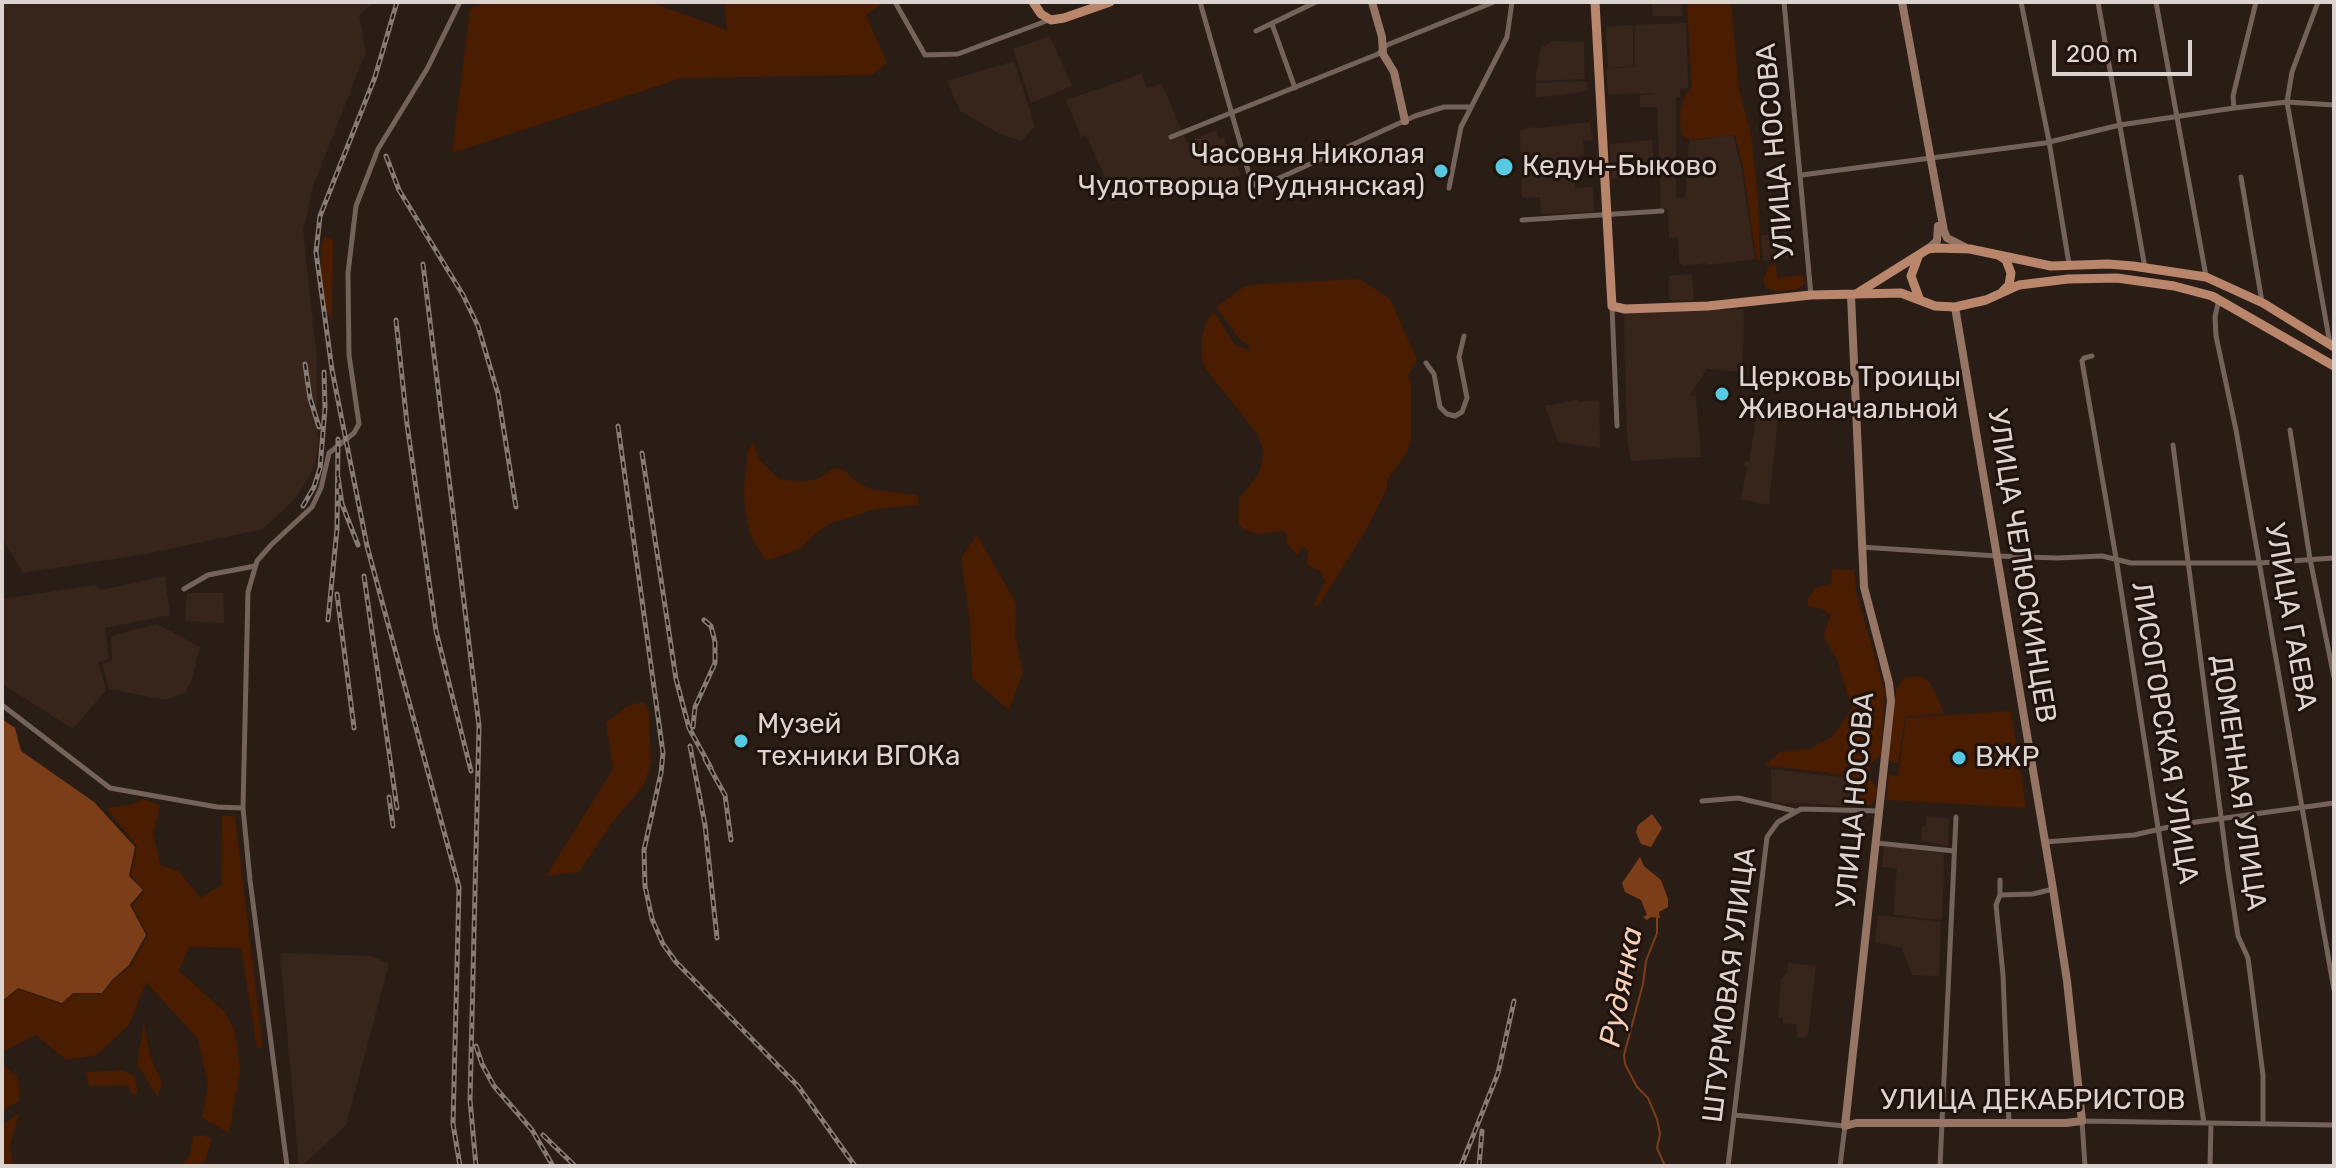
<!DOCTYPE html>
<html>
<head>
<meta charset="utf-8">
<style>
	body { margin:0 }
	#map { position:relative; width:2336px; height:1168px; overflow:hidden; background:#2a1d16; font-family:Rubik,sans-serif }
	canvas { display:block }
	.frame { position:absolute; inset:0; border:4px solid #ddd4cf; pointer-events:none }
	.scale { position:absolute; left:2052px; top:40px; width:140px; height:36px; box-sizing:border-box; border:4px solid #ddd4cf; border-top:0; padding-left:10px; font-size:24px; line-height:28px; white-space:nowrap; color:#ddd4cf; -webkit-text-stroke:6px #20130d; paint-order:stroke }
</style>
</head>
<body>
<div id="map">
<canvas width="2336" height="1168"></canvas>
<div class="frame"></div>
<div class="scale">200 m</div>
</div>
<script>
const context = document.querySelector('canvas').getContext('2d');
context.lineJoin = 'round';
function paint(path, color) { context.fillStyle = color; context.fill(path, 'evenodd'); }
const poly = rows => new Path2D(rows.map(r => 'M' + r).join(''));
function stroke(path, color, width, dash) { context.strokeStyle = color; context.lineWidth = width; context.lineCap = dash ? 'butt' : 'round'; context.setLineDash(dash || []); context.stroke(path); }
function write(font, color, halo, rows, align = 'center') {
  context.font = font + ' Rubik,sans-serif'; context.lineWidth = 6; context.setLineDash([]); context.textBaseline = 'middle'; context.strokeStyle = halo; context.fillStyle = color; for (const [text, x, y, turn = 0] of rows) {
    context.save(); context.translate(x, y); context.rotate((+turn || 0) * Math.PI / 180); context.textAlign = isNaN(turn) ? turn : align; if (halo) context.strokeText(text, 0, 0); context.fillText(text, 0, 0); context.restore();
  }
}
paint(poly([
	[2,2,374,2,359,15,366,52,313,186,303,231,317,358,317,409,321,425,317,426,318,446,315,466,296,498,263,529,146,554,23,573,2,538],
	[1652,2,1681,2,1683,16,1653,16],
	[1686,23,1688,88,1680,89,1680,97,1676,97,1676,198,1685,197,1689,141,1733,135,1741,166,1755,259,1707,265,1706,263,1683,266,1679,262,1678,237,1669,238,1668,210,1661,209,1657,107,1640,107,1640,96,1656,93,1608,94,1606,69,1642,66,1635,65,1635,25],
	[1633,25,1633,66,1608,68,1606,27],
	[1050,36,1072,86,1031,103,1013,49],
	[1552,41,1584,42,1585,79,1535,81,1541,48],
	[1014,61,1035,126,1022,141,1002,135,960,111,947,81],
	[1141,74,1147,88,1162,84,1187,143,1216,130,1219,139,1223,137,1227,146,1223,148,1227,159,1236,156,1239,164,1237,166,1241,175,1236,177,1242,190,1229,196,1218,184,1185,197,1182,187,1173,192,1170,188,1160,191,1157,183,1151,184,1141,194,1140,199,1107,192,1109,186,1086,135,1081,137,1066,100],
	[1587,81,1588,91,1535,98,1536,83],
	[1590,122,1593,141,1583,140,1584,155,1577,156,1578,168,1573,170,1575,188,1593,187,1594,212,1541,214,1540,197,1522,198,1520,131,1531,127,1539,128],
	[1652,140,1655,175,1612,179,1610,144],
	[1787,231,1789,258,1763,261,1761,236],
	[1692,274,1694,301,1669,300,1669,276],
	[1744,309,1742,372,1707,369,1690,395,1696,396,1701,457,1631,461,1627,441,1624,311],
	[1577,400,1580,402,1599,400,1600,448,1558,442,1545,406],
	[1757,413,1778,415,1769,505,1740,499,1748,467,1744,466,1745,461,1749,462],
	[165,576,170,615,105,628,109,659,98,662,106,690,73,729,2,684,2,599,95,585,102,590],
	[187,593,223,593,224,623,185,621],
	[157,624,200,647,192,679,186,692,166,700,109,689,102,664,112,661,111,636],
	[1771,769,1850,778,1851,806,1771,802],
	[1926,816,1949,819,1948,846,1921,840,1922,827,1925,827],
	[1884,846,1944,853,1942,920,1893,915,1897,869,1882,867],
	[1878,915,1941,922,1939,976,1912,975,1902,948,1875,942],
	[280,953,372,956,389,964,346,1125,302,1166,299,1166],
	[1788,963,1816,966,1808,1036,1804,1038,1797,1037,1796,1024,1783,1023,1783,1018,1778,1017,1781,979,1787,973]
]), '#37251b');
paint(poly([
	[486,2,651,2,727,30,724,2,884,2,866,15,887,63,872,75,682,78,452,153,470,9],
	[1687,2,1731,2,1739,90,1751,134,1758,200,1760,261,1756,259,1743,166,1735,135,1688,140,1681,134,1680,112,1685,96,1692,87],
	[324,236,333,240,332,321,327,313,321,272,321,249],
	[1776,263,1777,278,1803,275,1805,283,1798,289,1777,292,1765,287,1763,280,1769,266],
	[1360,279,1390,299,1417,359,1408,376,1411,384,1411,441,1406,454,1387,480,1387,488,1365,532,1319,605,1313,606,1325,581,1320,571,1307,565,1308,551,1305,547,1301,548,1298,556,1286,543,1287,535,1282,531,1259,534,1244,530,1238,523,1239,499,1259,473,1264,451,1257,434,1205,368,1202,357,1201,339,1207,320,1214,312,1235,345,1249,350,1249,345,1240,340,1216,307,1244,287,1260,284],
	[754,442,759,459,779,479,801,482,818,479,834,468,844,470,855,481,873,490,917,495,919,505,876,509,829,524,816,533,800,549,766,561,750,535,745,510,744,488,748,450],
	[977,535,1016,603,1015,635,1023,672,1009,710,972,678,970,621,961,558],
	[1832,569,1854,570,1856,592,1885,691,1881,755,1870,764,1870,779,1878,791,1871,805,1854,805,1851,776,1765,765,1780,752,1809,749,1833,736,1852,708,1837,660,1823,636,1831,615,1820,608,1808,606,1807,600,1815,588,1831,584],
	[1920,676,1930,682,1944,713,1905,717,1898,763,1894,763,1889,760,1896,690,1904,678],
	[643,702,649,712,651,763,644,785,615,819,579,872,546,876,613,769,606,723,627,706],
	[2011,711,2026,808,1886,800,1889,774,1898,777,1906,718],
	[142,799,160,805,153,833,161,866,179,871,200,898,221,885,222,815,235,817,263,1048,257,1048,241,948,189,947,179,971,225,1012,235,1031,240,1071,229,1133,202,1118,208,1084,198,1039,146,982,129,1025,97,1055,66,1060,36,1035,2,1052,2,1002,18,989,62,1004,73,994,103,994,113,980,131,966,148,935,132,906,145,890,131,876,137,846,106,808,133,804],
	[144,1023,150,1056,162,1083,158,1097,137,1064],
	[2,1064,18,1077,20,1100,2,1111],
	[123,1070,135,1077,138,1093,131,1094,128,1085,89,1086,86,1072],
	[19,1113,10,1146,13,1166,2,1166,2,1125],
	[204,1135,212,1140,203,1166,181,1166,190,1155,193,1136]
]), '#4a1c00');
paint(poly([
	[2,719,15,728,21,751,94,802,135,847,129,876,143,890,130,905,146,935,129,965,112,980,102,993,73,993,62,1003,18,988,2,1001],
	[1652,814,1662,828,1651,847,1641,844,1636,832,1638,825],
	[1640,857,1644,866,1661,880,1668,899,1668,907,1659,912,1660,918,1651,917,1647,920,1643,917,1647,915,1641,900,1625,892,1622,883]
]), '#7c3e19');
stroke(poly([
	[1657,917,1657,933,1646,961,1643,984,1624,1055,1625,1064,1637,1087,1648,1098,1657,1119,1660,1134,1657,1148,1665,1166]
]), '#7c3e19', 2);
stroke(poly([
	[895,2,925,55,958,54,1049,20],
	[1200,2,1251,181,1256,186,1262,186,1415,116,1444,107,1470,107],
	[1784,2,1811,295],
	[2021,2,2049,141,2069,264],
	[2098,2,2145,268],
	[2156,2,2206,276],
	[2318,2,2292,72,2287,102,2330,344],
	[1272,24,1295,88],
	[1256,31,1316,2],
	[2234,108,2233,96,2256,2],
	[1171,137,1378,54,1387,45,1494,2],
	[1802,175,2045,143,2120,125,2234,108,2287,102,2334,105],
	[2241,177,2262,302],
	[1449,188,1461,127,1507,37,1512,2],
	[1522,220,1662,211],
	[2219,299,2215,317,2216,336,2236,430,2334,990],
	[1612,307,1617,426],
	[2092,356,2084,358,2082,361,2116,558,2204,1123],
	[1426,363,1434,374,1440,407,1447,414,1455,416,1462,412,1467,398,1459,357,1464,336],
	[2290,430,2310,559,2334,677],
	[2173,445,2228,871,2238,936,2248,958,2263,1075,2263,1124],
	[1861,547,1997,556,2057,558,2102,556,2131,563,2260,563,2334,558],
	[184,589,208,575,255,566],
	[2,705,110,788,217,807,243,808],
	[1702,801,1738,798,1795,811],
	[2045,842,2134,835,2182,824,2334,803],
	[1877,843,1954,851],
	[2000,880,2000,895,1996,905,2003,975,2009,1123],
	[2000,895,2033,894,2053,889],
	[1734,1115,1845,1126,1840,1166],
	[287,1166,250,880,243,808,248,592,257,561,271,545,312,507,321,488,329,453,354,433,359,424,349,355,348,273,356,206,378,149,427,69,460,2],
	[1728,1166,1767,837,1778,822,1801,809,1879,811],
	[1940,1166,1956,817],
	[2085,1166,2082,1121,2334,1125],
	[2210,1166,2211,1124]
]), '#73635b', 5);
stroke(poly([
	[1372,2,1382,37,1383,54,1394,72,1405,121],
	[1902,2,1944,231,1947,238,1965,247],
	[1928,249,1937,241,1938,226],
	[1851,296,1864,587,1889,683,1891,701,1845,1126,1856,1123,2066,1123,2082,1121,2067,981,2053,889,1955,307]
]), '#967564', 8);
stroke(poly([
	[1033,2,1041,14,1051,20,1064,18,1110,2],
	[1595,2,1612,306,1625,309,1708,306,1811,295,1901,293,1935,306,1955,307,1986,300,2019,285,2068,279,2117,278,2174,286,2212,296,2334,366],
	[2000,256,2006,260,2011,273,2009,285,2003,291],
	[1918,257,1911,276,1919,298],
	[1856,294,1928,249,1937,248,1970,249,2051,266,2108,264,2133,266,2206,277,2263,303,2334,347]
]), '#b9866c', 9);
const rail = poly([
	[397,2,375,77,320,216,316,252,332,370,367,546,459,887,453,1124,460,1166],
	[386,156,399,190,463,295,478,326,498,394,516,507],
	[423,264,479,726,470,1100,476,1166],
	[396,320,407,424,436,631,471,771],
	[305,364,310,398,319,427],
	[618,426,663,753,661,773,644,850,645,886,652,919,663,944,676,962,798,1086,855,1166],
	[642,453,676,679,689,728,711,768],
	[338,477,342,504,358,545],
	[303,506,314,487,320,468,325,408,324,372],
	[364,576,397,808],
	[337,594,354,728],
	[328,620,337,529,338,439],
	[693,727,695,707,715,663,715,642,711,626,704,620],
	[690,746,705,825,717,938],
	[705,759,725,795,731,840],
	[389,797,393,826],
	[476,1046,482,1064,494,1086,532,1130,553,1166],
	[543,1135,575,1166],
	[1461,1166,1498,1073,1514,1001],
	[1479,1166,1482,1131]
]);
stroke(rail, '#867b75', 5);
stroke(rail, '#20130d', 2, [6]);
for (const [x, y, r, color] of [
	[1504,167,10,"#57c9e2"],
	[1441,171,8,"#57c9e2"],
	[1722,394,8,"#57c9e2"],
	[741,741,8,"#57c9e2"],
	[1959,758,8,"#57c9e2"]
]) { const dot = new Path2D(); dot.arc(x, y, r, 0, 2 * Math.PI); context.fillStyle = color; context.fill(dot); stroke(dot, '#20130d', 3); }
write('28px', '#ddd4cf', '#20130d', [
	["УЛИЦА НОСОВА",1776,151,-95],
	["УЛИЦА ЧЕЛЮСКИНЦЕВ",2021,566,81],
	["УЛИЦА ГАЕВА",2290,617,80],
	["ЛИСОГОРСКАЯ УЛИЦА",2164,733,81],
	["ДОМЕННАЯ УЛИЦА",2238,783,82],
	["УЛИЦА НОСОВА",1856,800,-85],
	["ШТУРМОВАЯ УЛИЦА",1730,985,-83],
	["УЛИЦА ДЕКАБРИСТОВ",2033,1101]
]);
write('28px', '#ddd4cf', '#20130d', [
	["Часовня Николая",1425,155,"right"],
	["Чудотворца (Руднянская)",1425,187,"right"],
	["Кедун-Быково",1522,167],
	["Церковь Троицы",1738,378],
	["Живоначальной",1738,410],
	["Музей",757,725],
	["техники ВГОКа",757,757],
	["ВЖР",1975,758]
], 'left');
write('italic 30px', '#f6cfbb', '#20130d', [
	["Рудянка",1622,987,-79]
]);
</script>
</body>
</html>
